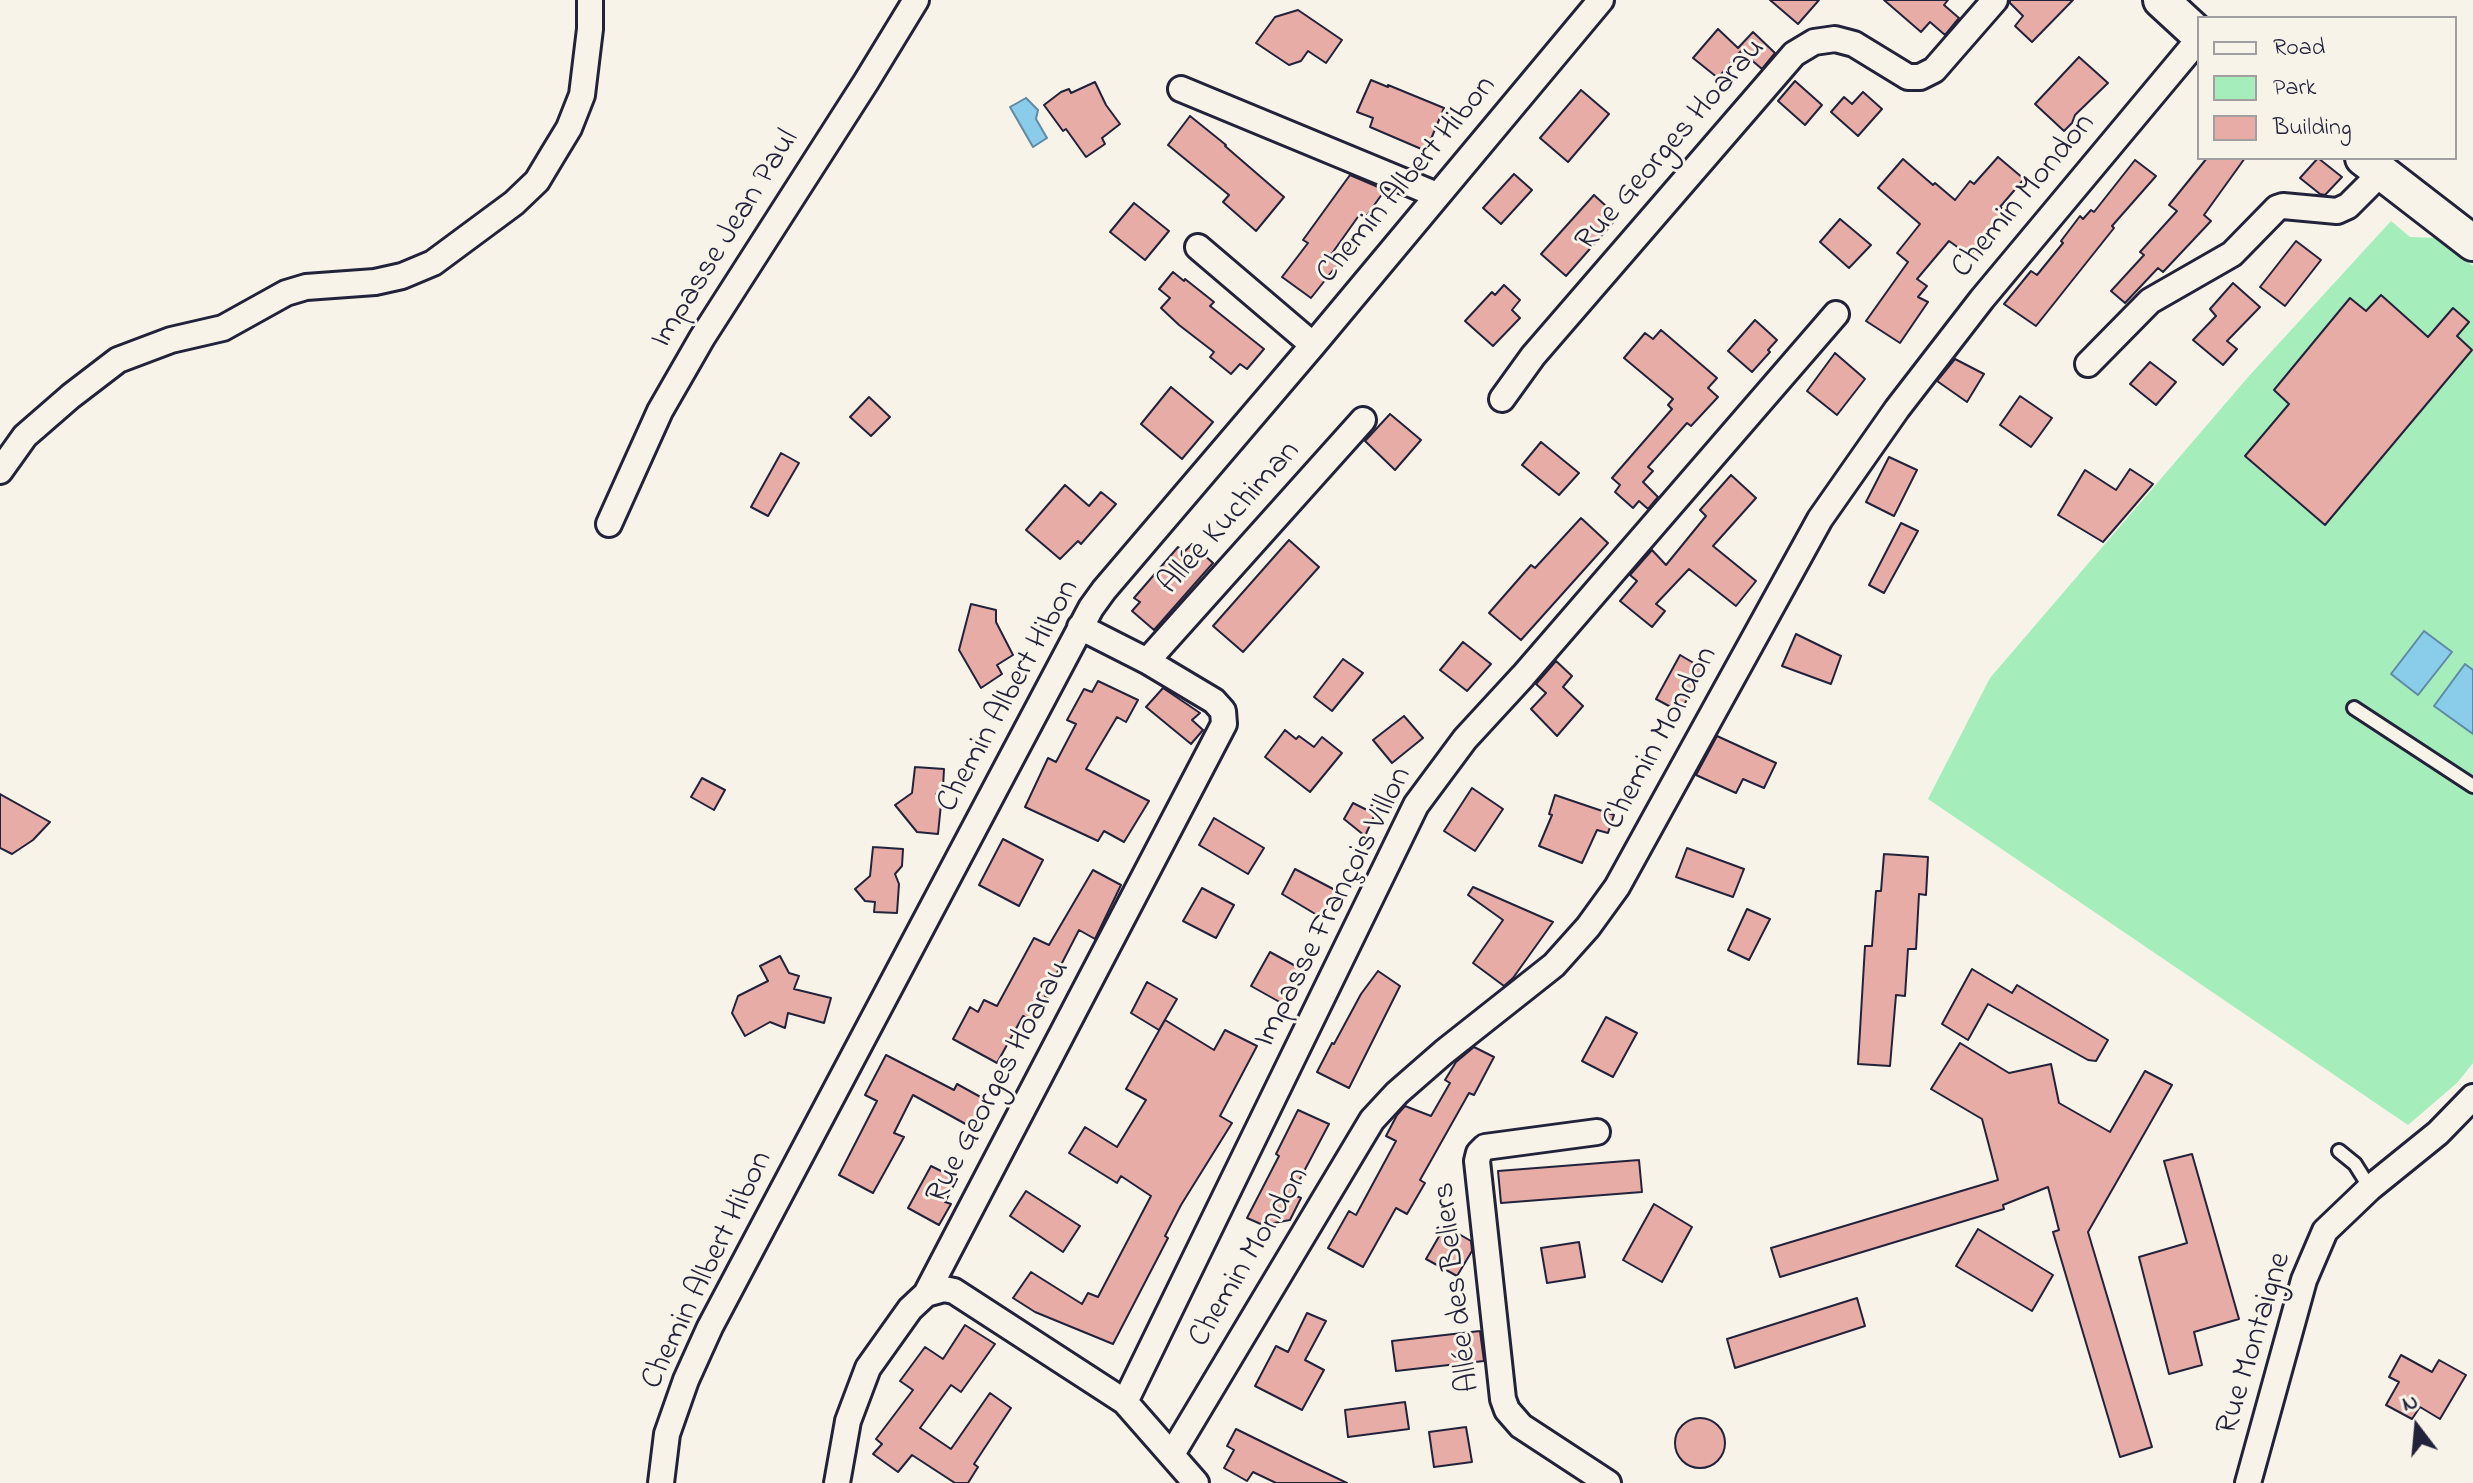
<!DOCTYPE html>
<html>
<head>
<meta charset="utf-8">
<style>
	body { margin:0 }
	#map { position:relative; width:2473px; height:1483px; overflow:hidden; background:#f7f3e8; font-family:"Indie Flower",sans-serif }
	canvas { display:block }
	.legend { position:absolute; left:2197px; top:16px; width:260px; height:144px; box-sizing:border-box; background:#f7f3e8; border:2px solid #a29fa3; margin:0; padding:10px 14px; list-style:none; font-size:24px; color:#22223b }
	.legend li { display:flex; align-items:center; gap:16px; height:40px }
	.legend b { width:40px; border:2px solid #a29fa3 }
	.north { position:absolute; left:2377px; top:1387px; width:80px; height:80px; -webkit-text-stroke:6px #f7f3e8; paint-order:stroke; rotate:344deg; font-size:22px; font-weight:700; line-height:32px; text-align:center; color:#22223b }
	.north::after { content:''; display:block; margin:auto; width:28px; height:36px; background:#22223b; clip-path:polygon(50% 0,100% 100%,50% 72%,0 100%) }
</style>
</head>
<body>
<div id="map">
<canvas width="2473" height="1483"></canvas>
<ul class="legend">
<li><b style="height:10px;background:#f7f3e8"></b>Road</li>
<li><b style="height:22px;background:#a5edbb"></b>Park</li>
<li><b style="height:22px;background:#e7aca6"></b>Building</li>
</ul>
<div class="north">N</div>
</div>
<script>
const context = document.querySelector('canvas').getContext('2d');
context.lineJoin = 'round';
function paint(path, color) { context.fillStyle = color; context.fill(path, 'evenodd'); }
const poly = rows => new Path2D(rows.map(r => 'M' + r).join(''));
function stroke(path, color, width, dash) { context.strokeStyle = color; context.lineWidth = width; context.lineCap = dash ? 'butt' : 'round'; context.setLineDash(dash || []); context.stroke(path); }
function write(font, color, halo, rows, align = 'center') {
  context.font = font + ' "Indie Flower",sans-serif'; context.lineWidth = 6; context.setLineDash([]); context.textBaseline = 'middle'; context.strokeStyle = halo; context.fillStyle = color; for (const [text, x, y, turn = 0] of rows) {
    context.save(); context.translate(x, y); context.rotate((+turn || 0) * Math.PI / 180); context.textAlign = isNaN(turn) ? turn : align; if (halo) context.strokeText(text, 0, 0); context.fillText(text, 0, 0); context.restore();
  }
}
paint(poly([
	[2391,221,2410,237,2438,238,2473,266,2473,1063,2457,1083,2408,1125,1928,799,1990,678,2249,376]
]), '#a5edbb');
const water = poly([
	[1026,98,1038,110,1036,119,1047,138,1033,147,1010,107,1026,98],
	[2424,631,2452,652,2418,695,2391,674,2424,631],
	[2465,664,2473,670,2473,734,2434,706,2465,664]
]);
paint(water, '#89cdea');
stroke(water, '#6089a4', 2);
const building = poly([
	[1770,0,1819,0,1798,24,1770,0],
	[1884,0,1948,0,1944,5,1959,18,1945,35,1930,22,1921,32,1884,0],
	[2010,0,2073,0,2032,42,2015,26,2023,16,2010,3,2010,0],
	[1298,10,1342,40,1326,63,1308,51,1301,61,1289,65,1256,43,1275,17,1298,10],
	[1718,29,1738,48,1753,32,1775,53,1762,69,1741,51,1718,78,1693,58,1718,29],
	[2079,57,2108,83,2075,115,2072,123,2064,131,2035,104,2079,57],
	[1371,80,1388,87,1388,85,1444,108,1426,151,1370,127,1373,118,1357,112,1371,80],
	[1795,81,1822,105,1805,125,1778,101,1795,81],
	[1095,82,1106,105,1120,124,1102,138,1105,144,1086,157,1066,129,1063,131,1044,105,1061,92,1069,89,1071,93,1095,82],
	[1581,90,1609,114,1568,162,1540,138,1581,90],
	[1863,92,1882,109,1858,136,1831,112,1844,97,1852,104,1863,92],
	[1190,116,1226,145,1225,146,1284,197,1256,231,1223,202,1229,195,1168,145,1190,116],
	[1998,157,2024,179,2000,207,2006,211,1970,256,1949,241,1917,279,1927,286,1918,297,1928,302,1900,343,1866,321,1908,262,1897,253,1920,224,1878,188,1903,159,1933,185,1935,183,1955,200,1970,181,1974,184,1998,157],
	[2207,158,2245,158,2204,215,2211,221,2163,272,2158,268,2125,303,2111,291,2144,255,2140,252,2177,211,2169,205,2207,158],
	[2318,158,2342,177,2325,195,2320,194,2300,178,2318,158],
	[2135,160,2156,176,2112,226,2114,228,2036,326,2004,304,2031,271,2037,275,2063,243,2061,241,2080,216,2083,219,2091,210,2094,212,2135,160],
	[1514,174,1532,190,1501,224,1483,208,1514,174],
	[1350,175,1385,190,1365,218,1360,214,1328,259,1337,265,1311,298,1282,277,1308,243,1303,240,1350,175],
	[1594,195,1618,217,1566,276,1541,254,1594,195],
	[1134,203,1169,231,1145,260,1110,232,1134,203],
	[1840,219,1871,245,1849,268,1820,242,1840,219],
	[2296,241,2321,260,2285,306,2260,287,2296,241],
	[1173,272,1184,281,1185,279,1214,302,1210,306,1264,349,1247,369,1240,364,1231,374,1210,357,1214,352,1179,325,1161,308,1170,298,1159,289,1173,272],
	[2233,283,2260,307,2227,341,2237,349,2223,365,2193,340,2216,316,2210,309,2233,283],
	[1504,285,1520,300,1512,310,1520,318,1493,346,1465,321,1492,292,1495,295,1504,285],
	[2381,295,2428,337,2453,308,2469,322,2457,336,2472,350,2325,525,2245,456,2289,404,2274,390,2350,298,2366,311,2381,295],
	[1755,320,1777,340,1768,350,1770,352,1752,372,1728,351,1755,320],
	[1661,330,1717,378,1708,388,1718,397,1691,426,1687,423,1648,467,1653,471,1643,482,1658,497,1648,509,1639,501,1633,508,1615,492,1620,485,1612,478,1672,409,1668,405,1673,399,1624,358,1645,333,1653,339,1661,330],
	[1835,353,1865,379,1837,415,1807,391,1835,353],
	[1955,359,1984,374,1967,402,1937,381,1955,359],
	[2150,362,2176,382,2156,405,2130,384,2150,362],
	[1171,387,1213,422,1182,459,1141,424,1171,387],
	[2020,396,2052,418,2031,447,2000,425,2020,396],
	[869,397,890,417,871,436,850,417,869,397],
	[1390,414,1421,440,1395,470,1365,441,1390,414],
	[1541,442,1579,473,1559,495,1522,465,1541,442],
	[781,453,799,463,768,516,751,507,781,453],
	[1889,457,1917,470,1894,516,1866,502,1889,457],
	[2130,469,2153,484,2103,542,2058,515,2085,470,2116,490,2130,469],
	[1731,475,1756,498,1713,546,1756,581,1736,606,1689,569,1656,604,1665,611,1652,627,1620,601,1637,581,1630,575,1652,550,1666,565,1706,516,1700,510,1731,475],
	[1065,485,1089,506,1101,492,1116,504,1081,544,1078,541,1060,559,1026,530,1065,485],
	[1581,518,1608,543,1521,640,1489,613,1531,565,1535,568,1581,518],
	[1901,523,1918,531,1884,593,1869,585,1901,523],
	[1289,540,1319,567,1243,652,1213,626,1289,540],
	[1192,544,1213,563,1154,630,1132,611,1140,602,1134,598,1178,547,1184,552,1192,544],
	[971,604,996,610,996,622,1013,655,997,665,1002,674,981,688,959,650,971,604],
	[1796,634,1841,656,1831,684,1782,666,1796,634],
	[1463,642,1491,664,1467,691,1440,670,1463,642],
	[1680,655,1704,669,1680,712,1656,699,1680,655],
	[1343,659,1363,673,1332,711,1314,697,1343,659],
	[1556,661,1572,676,1563,687,1583,706,1557,736,1531,709,1546,693,1536,684,1556,661],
	[1098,681,1138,700,1126,722,1117,717,1086,769,1149,801,1124,842,1104,831,1098,841,1025,807,1048,758,1056,762,1076,724,1067,720,1084,689,1092,692,1098,681],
	[1163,688,1200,713,1192,720,1203,730,1191,744,1146,707,1163,688],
	[1404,716,1423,738,1392,763,1373,740,1404,716],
	[1285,730,1296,739,1299,736,1314,747,1322,737,1342,753,1310,792,1265,757,1285,730],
	[1717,736,1776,763,1764,788,1743,779,1736,793,1696,775,1717,736],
	[915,767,944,769,943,787,936,794,941,804,938,834,917,832,895,805,912,793,915,767],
	[702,778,725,790,714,810,691,797,702,778],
	[1472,788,1503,809,1475,851,1444,831,1472,788],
	[0,794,50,822,33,840,12,854,0,848,0,794],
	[1555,795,1614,815,1608,833,1597,830,1582,863,1539,846,1552,815,1549,814,1555,795],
	[1353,803,1375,814,1365,836,1344,819,1353,803],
	[1214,818,1264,848,1248,874,1199,845,1214,818],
	[1003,839,1043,860,1019,906,979,885,1003,839],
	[873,847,903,849,902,866,895,874,899,884,897,913,874,912,875,902,865,901,855,889,870,876,873,847],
	[1687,848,1744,869,1733,897,1676,877,1687,848],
	[1884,854,1928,857,1926,895,1919,894,1916,949,1908,949,1905,996,1896,995,1890,1066,1858,1064,1865,946,1872,946,1876,891,1881,891,1884,854],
	[1295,869,1337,891,1322,918,1282,894,1295,869],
	[1093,870,1121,885,1095,939,1079,930,1045,996,1049,999,1036,1023,1023,1016,997,1063,953,1039,970,1007,978,1012,984,1000,997,1006,1034,938,1049,945,1093,870],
	[1473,887,1553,922,1513,978,1504,986,1473,963,1503,920,1468,895,1473,887],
	[1202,888,1234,905,1216,938,1183,921,1202,888],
	[1747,909,1770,919,1749,960,1728,950,1747,909],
	[1270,952,1303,970,1285,1005,1251,986,1270,952],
	[780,956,789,973,799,976,794,989,831,998,824,1023,788,1013,785,1028,770,1022,745,1036,732,1013,738,996,768,981,760,966,780,956],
	[1972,969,2012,993,2017,985,2108,1040,2096,1061,2088,1060,1988,1004,1968,1040,1942,1024,1972,969],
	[1378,971,1400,986,1349,1088,1317,1072,1332,1043,1334,1044,1361,994,1378,971],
	[1147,982,1177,999,1159,1030,1131,1013,1147,982],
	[1606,1017,1637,1033,1613,1077,1582,1061,1606,1017],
	[1165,1020,1214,1050,1225,1030,1257,1046,1220,1116,1232,1123,1181,1205,1165,1236,1168,1238,1113,1344,1035,1312,1013,1298,1031,1272,1082,1304,1088,1293,1098,1297,1151,1196,1121,1176,1117,1183,1069,1153,1085,1127,1117,1147,1146,1100,1126,1089,1165,1020],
	[1960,1043,2009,1073,2051,1064,2059,1103,2110,1132,2145,1071,2172,1085,2088,1232,2152,1447,2120,1457,2053,1232,2059,1230,2048,1187,2003,1205,2004,1209,1780,1277,1771,1248,1998,1180,1982,1119,1931,1089,1960,1043],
	[1474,1047,1494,1057,1474,1095,1469,1093,1420,1180,1425,1183,1407,1214,1396,1208,1363,1267,1328,1248,1349,1211,1356,1215,1396,1141,1386,1136,1397,1115,1405,1106,1431,1116,1450,1083,1445,1080,1456,1062,1474,1047],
	[886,1055,954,1090,957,1084,986,1100,971,1127,913,1095,894,1133,904,1137,873,1193,839,1175,877,1101,865,1095,886,1055],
	[1298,1110,1329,1124,1292,1194,1301,1198,1290,1220,1263,1225,1247,1218,1279,1156,1276,1154,1298,1110],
	[2192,1154,2239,1319,2194,1332,2202,1365,2169,1374,2139,1257,2187,1243,2164,1161,2192,1154],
	[1639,1160,1642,1192,1501,1203,1498,1171,1639,1160],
	[931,1166,957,1179,945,1202,951,1204,939,1225,908,1208,931,1166],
	[1026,1191,1080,1226,1063,1252,1010,1216,1026,1191],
	[1654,1204,1692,1227,1662,1282,1623,1260,1654,1204],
	[1445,1226,1471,1241,1472,1251,1457,1276,1426,1259,1445,1226],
	[1978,1229,2053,1275,2032,1311,1956,1266,1978,1229],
	[1579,1242,1585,1277,1547,1283,1541,1248,1579,1242],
	[1857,1298,1865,1326,1735,1368,1727,1339,1857,1298],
	[1307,1313,1326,1321,1305,1360,1324,1370,1302,1410,1255,1386,1276,1346,1288,1352,1307,1313],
	[965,1325,995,1344,961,1392,951,1385,920,1428,951,1449,990,1393,1011,1408,974,1464,978,1467,968,1483,955,1483,912,1455,898,1472,873,1454,882,1444,876,1439,913,1390,900,1381,925,1347,943,1359,965,1325],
	[1480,1331,1484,1361,1396,1371,1392,1341,1480,1331],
	[2401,1355,2432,1372,2439,1360,2466,1375,2440,1419,2420,1407,2412,1419,2386,1405,2399,1382,2389,1377,2401,1355],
	[1405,1402,1409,1429,1348,1437,1345,1410,1405,1402],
	'1675 1443a25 25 0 1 1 50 0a25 25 0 1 1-50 0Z',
	[1466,1427,1472,1462,1434,1467,1429,1432,1466,1427],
	[1236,1429,1303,1462,1347,1483,1276,1483,1253,1472,1247,1481,1224,1468,1234,1450,1227,1446,1236,1429]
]);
paint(building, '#e7aca6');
stroke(building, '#22223b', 2);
const service = poly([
	[2354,708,2473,786],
	[2339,1151,2355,1164,2370,1188]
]);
const minor = poly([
	[1181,89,1437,195],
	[1198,247,1313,345],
	[2088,364,2150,301,2232,254,2277,208,2283,206,2337,211,2348,206,2382,172],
	[1502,399,1533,356,1794,54,1814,42,1835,39,1854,44,1908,77,1920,77,1934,70,1995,0],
	[0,471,25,436,71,396,118,360,171,340,223,328,286,293,306,287,375,282,402,276,433,263,514,203,537,181,552,156,569,128,582,95,590,29,590,0],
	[609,524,660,411,702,338,866,82,916,0],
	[1147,661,1363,420],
	[1597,1132,1485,1147,1479,1153,1477,1161,1503,1399,1507,1410,1521,1426,1608,1483],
	[926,1294,944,1289,954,1291,1125,1402,1196,1483],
	[1125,1402,1416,805,1465,739,1523,676,1836,314],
	[1172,1454,1372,1120,1397,1093,1444,1052,1554,965,1588,927,1617,887,1820,519,1897,409,1982,299,2199,39],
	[661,1483,667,1434,686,1380,710,1327,1091,608,1104,590,1313,345,1601,0],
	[837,1483,848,1421,868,1368,910,1309,926,1294,1224,724,1223,711,1214,701,1147,661,1080,627],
	[2248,1483,2304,1280,2325,1231,2370,1188,2438,1133,2473,1097]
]);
const secondary = poly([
	[2161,0,2199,35],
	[2363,158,2473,243]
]);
stroke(service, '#22223b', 18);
stroke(minor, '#22223b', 30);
stroke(secondary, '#22223b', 40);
stroke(service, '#f7f3e8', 12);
stroke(minor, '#f7f3e8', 24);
stroke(secondary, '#f7f3e8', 34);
write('32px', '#22223b', '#f7f3e8', [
	["Rue Georges Hoarau",1672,146,-49],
	["Chemin Albert Hibon",1408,181,-50],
	["Chemin Mondon",2025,197,-50],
	["Impasse Jean Paul",727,240,-58],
	["Allée Kuchiman",1231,519,-48],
	["Chemin Albert Hibon",1010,697,-61],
	["Chemin Mondon",1662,739,-61],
	["Impasse François Villon",1335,908,-63],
	["Rue Georges Hoarau",1000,1083,-62],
	["Chemin Mondon",1251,1258,-59],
	["Chemin Albert Hibon",709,1271,-64],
	["Allée des Beliers",1459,1287,-97],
	["Rue Montaigne",2256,1344,-73]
]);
</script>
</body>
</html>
